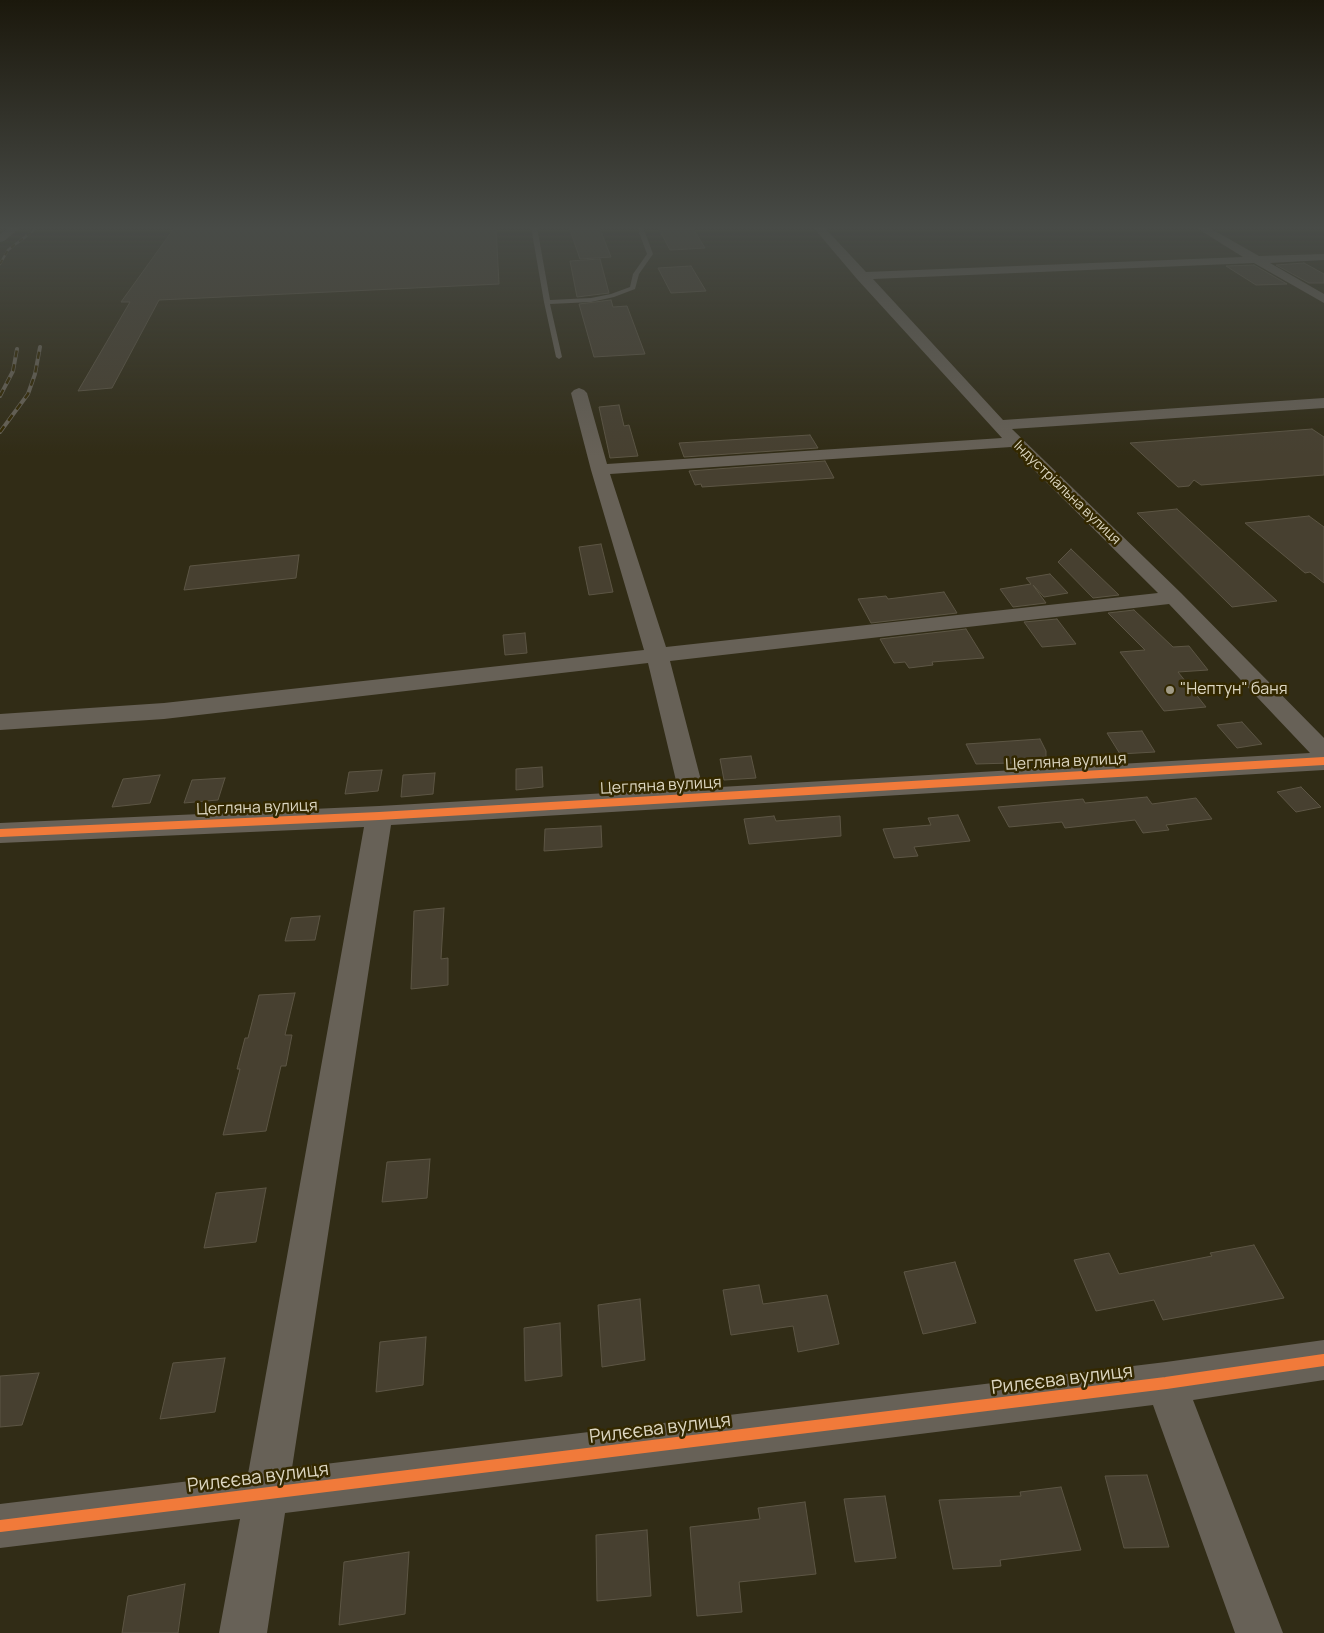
<!DOCTYPE html>
<html>
<head>
<meta charset="utf-8">
<style>
	body { margin:0 }
	canvas { display:block; background:#312c16 }
</style>
</head>
<body>
<canvas width="1324" height="1633"></canvas>
<script>
const context = document.querySelector('canvas').getContext('2d');
context.lineJoin = 'round';
function paint(path, color) { context.fillStyle = color; context.fill(path, 'evenodd'); }
const poly = rows => new Path2D(rows.map(r => 'M' + r).join(''));
function stroke(path, color, width, dash) { context.strokeStyle = color; context.lineWidth = width; context.lineCap = dash ? 'butt' : 'round'; context.setLineDash(dash || []); context.stroke(path); }
function write(font, color, halo, rows, align = 'center') {
  context.font = font + ' Manrope,sans-serif'; context.lineWidth = 5; context.setLineDash([]); context.textBaseline = 'middle'; context.strokeStyle = halo; context.fillStyle = color; for (const [text, x, y, turn = 0] of rows) {
    context.save(); context.translate(x, y); context.rotate((+turn || 0) * Math.PI / 180); context.textAlign = isNaN(turn) ? turn : align; if (halo) context.strokeText(text, 0, 0); context.fillText(text, 0, 0); context.restore();
  }
}
const building = poly([
	[175,227,496,227,499,284,159,300,112,388,78,391,130,302,121,302,175,227],
	[569,227,599,227,611,257,580,259,569,227],
	[658,227,692,227,705,248,670,250,658,227],
	[600,259,609,293,577,297,570,261,600,259],
	[1304,263,1324,274,1324,283,1309,283,1276,265,1304,263],
	[1254,265,1287,284,1256,285,1226,266,1254,265],
	[691,266,706,291,671,293,658,268,691,266],
	[611,300,613,307,627,306,645,354,594,357,579,304,611,300],
	[619,405,624,426,629,425,638,456,610,458,599,407,619,405],
	[1312,429,1324,437,1324,475,1201,485,1194,480,1189,486,1178,487,1130,443,1312,429],
	[810,435,818,448,684,457,679,443,810,435],
	[825,461,834,478,702,487,701,484,695,485,689,471,825,461],
	[1177,509,1277,601,1232,607,1137,513,1177,509],
	[1309,516,1324,527,1324,583,1310,572,1305,573,1245,523,1309,516],
	[601,544,613,592,589,595,579,547,601,544],
	[1071,549,1119,595,1093,598,1058,562,1071,549],
	[299,555,296,578,184,590,190,566,299,555],
	[1050,574,1068,593,1044,597,1033,585,1046,603,1013,607,1000,589,1031,584,1026,578,1050,574],
	[944,592,957,613,871,623,858,599,886,596,888,599,944,592],
	[1134,610,1173,647,1189,646,1208,670,1178,672,1206,707,1164,711,1120,652,1145,650,1108,613,1134,610],
	[1057,619,1076,644,1042,647,1024,622,1057,619],
	[966,629,984,658,932,662,933,665,909,668,905,662,894,663,880,639,966,629],
	[525,633,527,653,505,655,503,635,525,633],
	[1242,722,1262,744,1237,748,1217,725,1242,722],
	[1142,731,1155,752,1120,754,1107,733,1142,731],
	[1040,739,1046,751,1046,762,976,764,966,744,1040,739],
	[751,756,756,778,724,780,720,759,751,756],
	[542,767,543,787,516,790,516,769,542,767],
	[382,770,378,791,345,794,349,772,382,770],
	[435,773,433,794,401,797,403,775,435,773],
	[160,775,150,803,112,807,123,779,160,775],
	[225,778,218,800,184,803,192,780,225,778],
	[1301,787,1321,807,1296,812,1277,792,1301,787],
	[1147,797,1152,804,1196,798,1212,819,1166,825,1169,830,1143,833,1135,820,1065,828,1062,822,1009,827,998,807,1083,799,1085,803,1147,797],
	[958,815,970,841,914,847,918,856,894,858,883,829,931,825,928,818,958,815],
	[774,816,776,821,840,816,841,836,749,844,744,819,774,816],
	[601,826,602,847,544,851,545,829,601,826],
	[444,908,441,959,448,958,448,985,411,989,414,911,444,908],
	[320,916,315,940,285,941,291,918,320,916],
	[295,993,285,1035,292,1035,286,1066,281,1066,266,1131,223,1135,240,1069,237,1069,245,1038,248,1038,259,995,295,993],
	[430,1159,427,1198,382,1202,387,1162,430,1159],
	[266,1188,256,1242,204,1248,216,1193,266,1188],
	[1254,1245,1284,1298,1163,1320,1154,1300,1096,1311,1074,1260,1109,1253,1119,1274,1212,1256,1210,1253,1254,1245],
	[955,1262,976,1323,923,1334,904,1272,955,1262],
	[759,1285,763,1304,827,1295,839,1344,798,1352,793,1326,731,1335,723,1290,759,1285],
	[640,1299,645,1360,602,1367,598,1305,640,1299],
	[560,1323,562,1376,525,1381,524,1328,560,1323],
	[426,1337,423,1385,376,1392,380,1342,426,1337],
	[225,1358,215,1412,160,1419,173,1363,225,1358],
	[39,1373,22,1425,0,1427,0,1376,39,1373],
	[1147,1475,1169,1547,1124,1548,1105,1476,1147,1475],
	[1061,1487,1081,1550,1000,1560,1001,1566,953,1569,939,1500,1021,1496,1020,1492,1061,1487],
	[885,1496,896,1558,855,1562,844,1499,885,1496],
	[805,1502,816,1574,739,1582,742,1612,697,1616,690,1527,760,1519,758,1508,805,1502],
	[647,1530,651,1596,597,1601,596,1535,647,1530],
	[409,1552,405,1614,339,1625,344,1562,409,1552],
	[185,1584,178,1633,122,1633,128,1596,185,1584]
]);
paint(building, '#474030');
stroke(building, '#5c5544', 1);
paint(poly([
	[531,227,537,227,550,300,591,298,611,294,630,287,633,274,647,254,637,227,643,227,653,254,639,274,635,289,614,297,591,302,550,304,562,357,559,359,556,357,544,302,531,227]
]), '#676157');
paint(poly([
	[9,227,21,227,4,241,0,242,0,234,9,227],
	[813,227,824,227,866,272,1243,257,1195,227,1208,227,1259,256,1324,254,1324,260,1270,263,1324,294,1324,303,1254,263,873,279,1003,420,1324,398,1324,408,1012,429,1181,593,1324,738,1324,770,391,825,292,1468,1166,1362,1324,1340,1324,1380,1193,1400,1283,1633,1235,1633,1153,1405,285,1513,267,1633,219,1633,240,1519,0,1548,0,1504,248,1474,364,827,0,843,0,823,379,806,678,789,648,663,164,719,0,730,0,714,164,703,644,650,591,470,571,393,574,390,579,388,584,390,587,393,607,464,1002,438,857,279,813,227],
	[1011,447,1158,593,666,647,610,474,1011,447],
	[1169,604,1310,753,703,788,670,661,1169,604]
]), '#676157');
const railFar1 = poly([
	[0,264,8,250,38,227]
]);
const rail = poly([
	[0,396,13,371,17,349],
	[0,432,28,394,35,374,40,347]
]);
stroke(railFar1, '#686357', 2.5);
stroke(rail, '#686357', 4);
stroke(railFar1, '#332800', 2, [5]);
stroke(rail, '#332800', 2.5, [7]);
stroke(poly([
	[0,833,379,816,1324,761]
]), '#f17a3a', 8);
stroke(poly([
	[0,1526,1166,1383,1324,1360]
]), '#f17a3a', 12);
const sky = context.createLinearGradient(0, 0, 0, 456);
sky.addColorStop(0, '#1b180c');
sky.addColorStop(0.5, '#484b47');
sky.addColorStop(1, '#484b4700');
context.fillStyle = sky;
context.fillRect(0, 0, 1324, 456);
for (const [x, y, r, color] of [
	[1170,690,5,"#a19b86"]
]) { const dot = new Path2D(); dot.arc(x, y, r, 0, 2 * Math.PI); context.fillStyle = color; context.fill(dot); stroke(dot, '#332800', 2); }
write('14px', '#ddd7c2', '#332800', [
	["Індустріальна вулиця",1067,493,44]
]);
write('16px', '#ddd7c2', '#332800', [
	["\"Нептун\" баня",1180,690]
], 'left');
write('16px', '#ddd7c2', '#332800', [
	["Цегляна вулиця",1066,762,-3],
	["Цегляна вулиця",661,786,-3],
	["Цегляна вулиця",257,808,-2]
]);
write('19px', '#ddd7c2', '#332800', [
	["Рилєєва вулиця",1062,1380,-7],
	["Рилєєва вулиця",660,1429,-7],
	["Рилєєва вулиця",258,1478,-7]
]);
</script>
</body>
</html>
